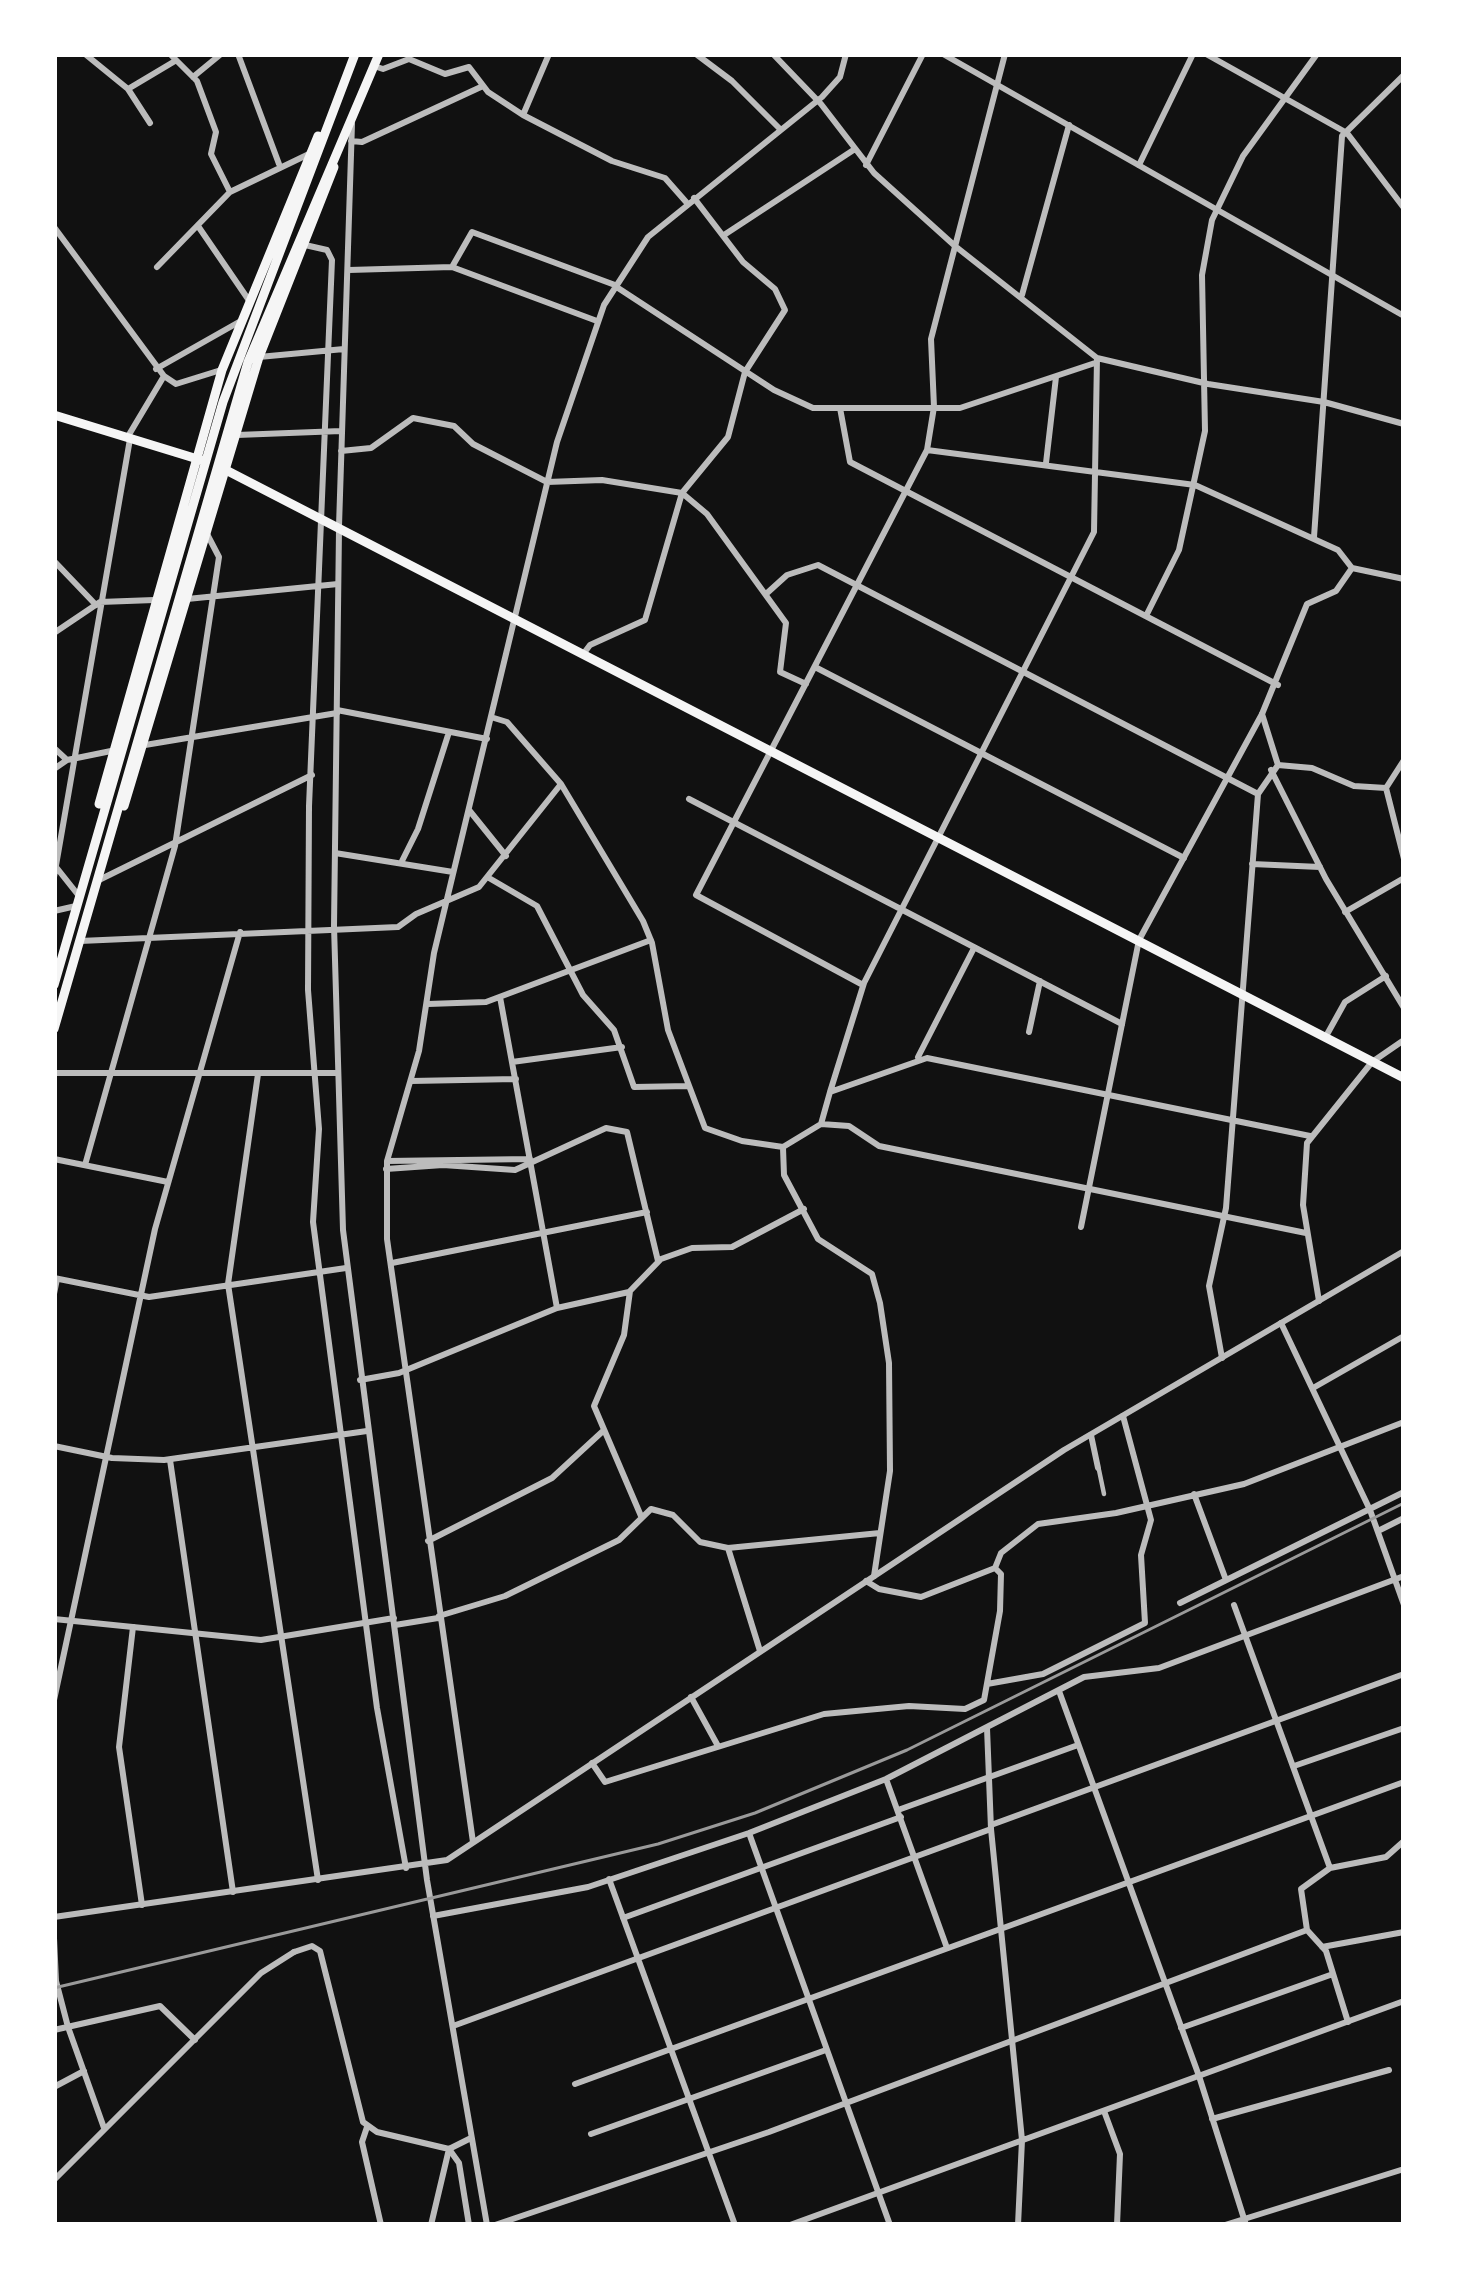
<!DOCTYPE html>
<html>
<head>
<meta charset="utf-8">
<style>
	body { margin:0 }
	#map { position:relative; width:1458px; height:2279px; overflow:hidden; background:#111; font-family:Karla,sans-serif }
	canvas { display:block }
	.frame { position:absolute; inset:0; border:57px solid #fff; pointer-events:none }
</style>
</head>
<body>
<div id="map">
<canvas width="1458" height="2279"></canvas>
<div class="frame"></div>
</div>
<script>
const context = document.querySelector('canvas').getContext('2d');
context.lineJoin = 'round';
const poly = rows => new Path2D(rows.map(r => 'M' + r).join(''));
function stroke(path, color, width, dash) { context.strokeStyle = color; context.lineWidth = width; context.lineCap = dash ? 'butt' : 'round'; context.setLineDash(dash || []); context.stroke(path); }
stroke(poly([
	[1099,1470,1104,1494]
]), '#bcbcbc', 4.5);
stroke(poly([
	[85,54,128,89,150,123],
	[170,54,197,81,216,132,211,154,230,192],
	[238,54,279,164],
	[696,54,732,81,779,128],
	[773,54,821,104,874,173,955,246,1097,358,1208,384,1324,402,1404,424],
	[1206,54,1347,133,1404,208],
	[374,66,383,69,409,59,445,74,469,67,488,92,523,115,612,161,665,178,687,203],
	[193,77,221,54],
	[128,89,175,61],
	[523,115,549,54],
	[351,141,362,142,483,86],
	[866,165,923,54],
	[1139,165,1193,54],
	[198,226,248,299],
	[54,227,164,376],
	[724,235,855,149],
	[305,245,327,250,332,260,309,806,308,990,319,1129,313,1222,377,1708,406,1868],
	[157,267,230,192,309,154],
	[452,267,597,321],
	[349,270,452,267,472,232,615,285],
	[615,286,774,390,813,408,960,408,1095,363],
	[1022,295,1069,125],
	[259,357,344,349],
	[156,369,239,322],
	[840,408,850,462,1278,685],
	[237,435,341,431],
	[127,438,164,376,176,384,221,370],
	[927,450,1195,485,1338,550,1352,568,1404,579],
	[341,451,371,448,413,418,454,426,473,444,547,482,602,480,682,493,707,514,786,623,780,672,806,684],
	[1046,463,1056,377],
	[339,526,352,124],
	[1314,537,1342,136,1404,75],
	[54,561,96,605],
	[1404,589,1404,600],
	[766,594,787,575,818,565,1258,794],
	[187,599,338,584],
	[1146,616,1179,550,1205,431,1202,275,1212,220,1243,156,1317,54],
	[54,633,100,602,154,600],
	[584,653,590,645,645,620,682,493,728,437,745,372,785,310,775,289,743,262,694,198],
	[815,667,1184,858],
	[337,710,487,739],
	[494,718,507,722,561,784,643,921,652,943,668,1030,705,1128,742,1141,783,1147,821,1124,849,1126,879,1146,1306,1233],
	[145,745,337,713],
	[54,748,67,760],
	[1404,760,1386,788,1404,859],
	[1278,765,1312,768,1354,786,1386,788],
	[54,769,67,760,111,751],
	[1271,770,1326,879,1404,1008],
	[689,799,1122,1024],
	[469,810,506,856],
	[335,853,453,872],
	[401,863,418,829,449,732],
	[1252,864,1320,867],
	[56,867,79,896],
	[54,877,130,439],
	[489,878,537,906,583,995,614,1030,634,1087,689,1086],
	[97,881,312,775],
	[54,911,76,906],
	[1345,912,1404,878],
	[80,941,398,927,416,914,479,887,561,784],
	[863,985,696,895,927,450,934,407,931,339,1005,54],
	[500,997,557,1308],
	[428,1004,486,1002,651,940],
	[1029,1032,1040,981],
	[1325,1038,1345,1002,1386,976],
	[918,1057,974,948],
	[512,1062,622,1047],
	[54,1073,338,1073],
	[258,1074,228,1284,318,1880],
	[411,1081,516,1079],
	[830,1092,864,983,1094,532,1097,358],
	[821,1124,830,1092,927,1058,1310,1136],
	[783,1148,784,1175,818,1239,872,1274,880,1303,889,1363,890,1471,874,1576],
	[54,1159,168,1182],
	[387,1161,530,1159],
	[85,1165,175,846,219,557,207,534],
	[386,1169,443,1165,515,1170,606,1128,627,1132,658,1261],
	[392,1263,647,1212],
	[54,1278,149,1297,346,1268],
	[54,1294,57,1279],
	[1319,1301,1303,1205,1307,1143,1372,1062,1404,1040],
	[1281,1323,1370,1510,1404,1605],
	[1222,1358,1209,1286,1226,1208,1258,794,1278,765,1262,714,1307,604,1336,591,1352,568],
	[360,1380,399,1373,557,1308,629,1292],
	[1313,1388,1404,1336],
	[1091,1435,1098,1468],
	[54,1446,112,1458,164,1460,367,1431],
	[170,1460,233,1892],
	[1194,1494,1226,1580],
	[641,1516,594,1406,624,1335,630,1291,661,1259,692,1248,732,1247,804,1209],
	[1378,1531,1404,1518],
	[428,1541,552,1478,603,1431],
	[728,1548,760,1651],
	[995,1568,1001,1553,1038,1524,1116,1513,1244,1484,1404,1422],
	[1180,1603,1404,1492],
	[1234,1605,1330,1868],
	[439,1616,505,1596,619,1540,651,1509,673,1515,700,1542,728,1548,880,1533],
	[395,1625,438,1618],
	[133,1627,119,1747,142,1905],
	[987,1684,1043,1674,1145,1623,1141,1555,1151,1520,1123,1416],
	[1059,1691,1199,2076,1246,2225],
	[691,1697,718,1746],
	[54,1700,155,1229,240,932],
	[592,1763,605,1782,824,1714,909,1706,965,1709,984,1700,1000,1611,1001,1574,995,1568,921,1597,879,1589,866,1581],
	[1294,1766,1404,1728],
	[886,1779,947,1948],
	[898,1810,1078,1745],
	[991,1825,1404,1674],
	[749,1833,890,2225],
	[473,1842,387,1239,387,1161,419,1051,434,953,557,442,604,305,648,237,822,97,840,77,846,54],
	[609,1879,735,2225],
	[433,1916,588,1887,749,1833,886,1779,1084,1677,1159,1668,1404,1576],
	[623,1918,901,1817],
	[54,1938,56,1981,68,2027,104,2128],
	[1322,1947,1404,1932],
	[1348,2022,1326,1951,1307,1930,1301,1889,1330,1868,1386,1857,1404,1841],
	[453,2026,991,1829],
	[1181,2028,1333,1974],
	[54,2030,160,2006,195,2040],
	[575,2084,1404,1782],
	[54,2087,84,2071],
	[1104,2111,1120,2154,1117,2225],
	[1212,2119,1389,2070],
	[367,2127,362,2142,381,2225],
	[591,2134,826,2050],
	[449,2149,459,2163,469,2225],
	[54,2180,261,1973,294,1952],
	[495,2225,769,2132,1307,1930],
	[1225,2225,1404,2169]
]), '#bcbcbc', 6);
stroke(poly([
	[943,54,1404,316],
	[339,530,334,926,343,1230,427,1880,487,2225],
	[1081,1227,1139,940,1262,714],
	[54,1619,261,1640,394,1618],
	[987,1728,991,1829,1022,2140,1018,2225],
	[54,1917,447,1860,1064,1450,1404,1251],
	[294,1952,312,1946,320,1951,363,2122,377,2132,449,2149],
	[431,2225,449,2149,471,2138],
	[790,2225,1404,2001]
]), '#bcbcbc', 6);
stroke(poly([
	[54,415,204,461],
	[220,467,1404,1078]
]), '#f5f5f5', 9);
stroke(poly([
	[99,804,222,370,318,136],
	[124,806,259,357,334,167],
	[54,985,223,402,355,54],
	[54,1029,248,362,379,54]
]), '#f5f5f5', 9);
stroke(poly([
	[54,1988,658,1844,755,1813,907,1750,1404,1503]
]), '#9a9a9a', 3);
</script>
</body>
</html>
